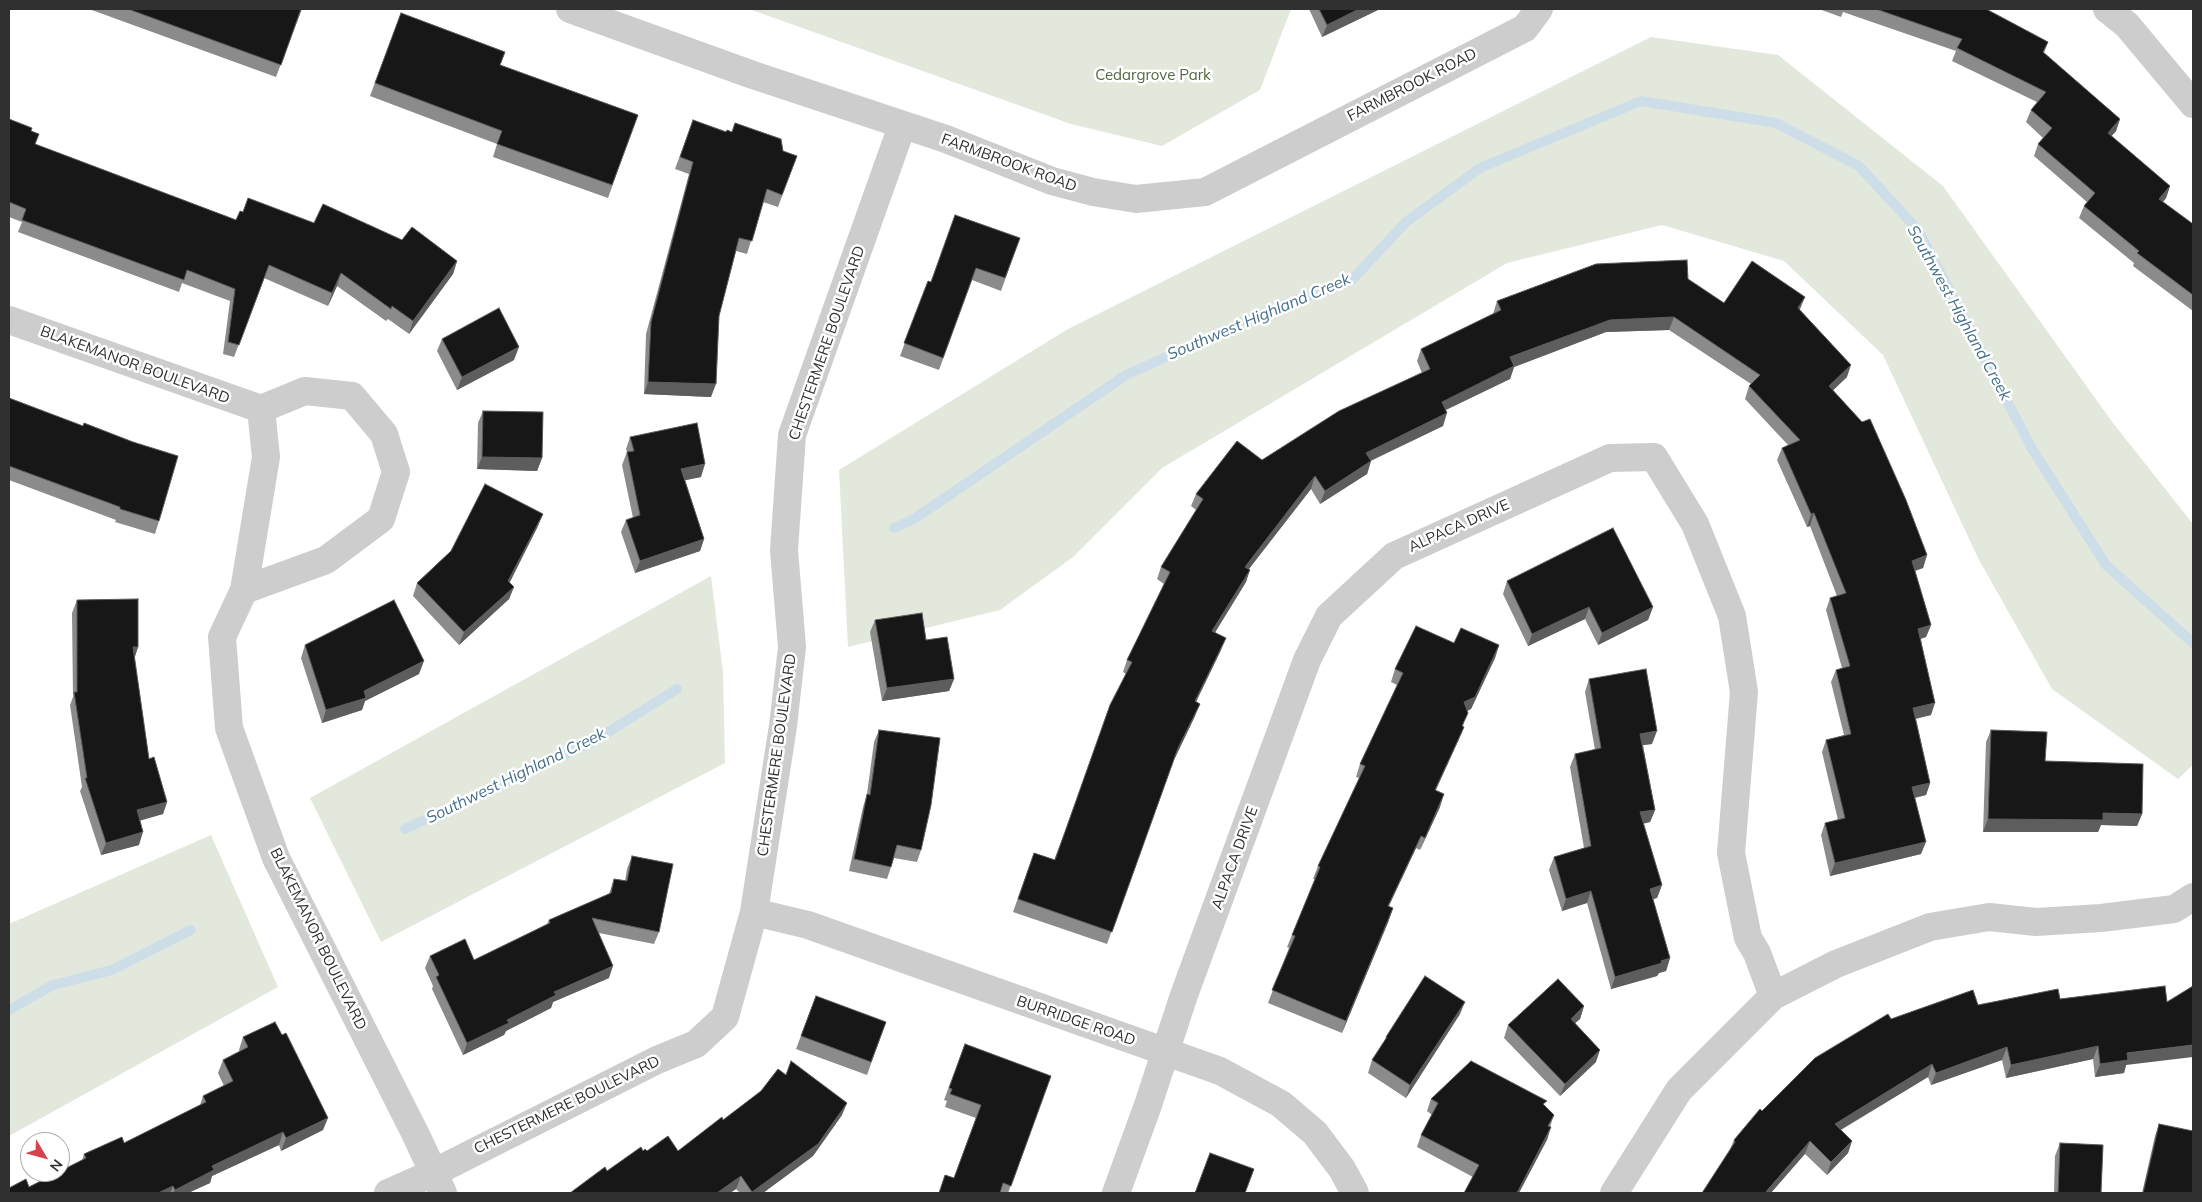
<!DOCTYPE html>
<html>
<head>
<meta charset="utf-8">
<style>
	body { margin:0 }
	#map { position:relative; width:2202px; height:1202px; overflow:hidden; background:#fff; font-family:Mulish,sans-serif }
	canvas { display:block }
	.frame { position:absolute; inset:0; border:10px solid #303030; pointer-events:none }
	.north { position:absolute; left:20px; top:1132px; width:50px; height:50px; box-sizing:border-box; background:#fff; border:1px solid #acacac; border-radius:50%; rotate:127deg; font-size:14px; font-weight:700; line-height:20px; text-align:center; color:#303030 }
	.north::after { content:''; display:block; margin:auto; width:18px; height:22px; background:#d6434b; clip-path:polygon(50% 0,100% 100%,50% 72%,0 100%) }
</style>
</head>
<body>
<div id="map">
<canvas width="2202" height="1202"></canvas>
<div class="frame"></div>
<div class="north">N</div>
</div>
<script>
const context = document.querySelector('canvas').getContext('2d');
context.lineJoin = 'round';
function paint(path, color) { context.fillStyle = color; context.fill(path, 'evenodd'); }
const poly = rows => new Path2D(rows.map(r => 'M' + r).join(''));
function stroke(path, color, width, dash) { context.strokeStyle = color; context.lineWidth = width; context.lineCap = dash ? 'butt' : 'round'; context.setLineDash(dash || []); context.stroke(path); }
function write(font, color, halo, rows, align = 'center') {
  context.font = font + ' Mulish,sans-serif'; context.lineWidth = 5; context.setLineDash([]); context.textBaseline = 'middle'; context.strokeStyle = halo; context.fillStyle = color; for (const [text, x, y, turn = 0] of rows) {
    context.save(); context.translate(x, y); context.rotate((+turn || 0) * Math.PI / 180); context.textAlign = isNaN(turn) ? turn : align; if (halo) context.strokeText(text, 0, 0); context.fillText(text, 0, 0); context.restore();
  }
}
paint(poly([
	[749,9,1291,9,1260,90,1162,146,1071,124],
	[1651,37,1778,55,1943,186,2113,423,2193,524,2193,765,2178,779,2052,689,1979,560,1883,355,1784,261,1662,225,1507,263,1162,468,1073,557,1000,610,848,647,839,470,1068,329],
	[711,576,723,672,725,763,381,942,310,798],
	[211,835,278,987,9,1136,9,924]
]), '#e3e8dc');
stroke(poly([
	[894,528,914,519,1126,375,1280,306,1351,281,1406,222,1480,168,1641,101,1776,123,1859,166,1918,230,2031,447,2106,565,2193,643],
	[405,829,592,742,677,689],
	[9,1010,53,985,112,970,191,930]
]), '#cddee9', 10);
stroke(poly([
	[570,9,753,75,946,139,1052,181,1093,192,1136,199,1205,192,1525,28,1539,9],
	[2107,9,2127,25,2193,104],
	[9,320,261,409,266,457,244,590,222,637,229,728,276,858,416,1135,443,1193],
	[244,590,326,560,381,519,396,472,384,434,352,396,305,391,261,409],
	[754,912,808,925,1220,1071,1281,1104,1315,1133,1342,1169,1355,1193],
	[388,1193,433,1173,657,1060,696,1044,725,1017,754,912,783,726,792,647,784,550,792,435,902,126],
	[1116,1193,1148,1105,1184,995,1307,660,1329,616,1394,556,1610,458,1654,457,1695,524,1732,616,1744,692,1731,853,1748,938,1757,953,1773,996],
	[1614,1193,1679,1090,1773,996,1836,964,1930,927,1989,917,2036,922,2101,918,2174,909,2193,897]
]), '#cdcdcd', 28);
paint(poly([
	[89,9,302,9,276,77],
	[1309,9,1380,9,1322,37],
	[1819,9,1986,9,2048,42,2044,53,2120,119,2116,131,2111,136,2170,186,2166,198,2163,202,2193,224,2193,311,2133,266,2134,263,2079,218,2084,206,2087,202,2034,156,2038,144,2043,138,2026,122,2031,110,2037,102,1952,61,1956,51,1843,12,1841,17],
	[401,13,500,65,638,115,608,198,493,157,497,144,370,96],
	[9,119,31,131,35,144,236,220,243,212,314,223,402,240,457,261,453,274,409,334,388,319,386,321,337,286,328,306,264,278,234,357,223,354,230,301,182,283,179,292,18,232,22,222,9,217],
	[693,120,797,156,778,207,763,202,747,254,736,251,719,316,711,397,644,394,646,334,689,174,675,169],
	[1020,238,1001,291,972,280,939,370,900,356,928,281,931,282],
	[1688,279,1724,303,1800,310,1847,377,1833,390,1927,555,1923,568,1915,571,1931,625,1926,637,1921,639,1931,715,1916,719,1930,783,1926,795,1915,798,1921,854,1830,876,1821,835,1825,823,1838,820,1822,752,1826,740,1844,735,1831,682,1836,670,1842,668,1826,610,1830,598,1837,596,1810,526,1807,527,1777,460,1782,448,1788,445,1745,399,1749,386,1751,384,1669,330,1606,332,1514,367,1510,379,1446,410,1443,426,1371,461,1367,474,1320,504,1311,489,1249,569,1246,582,1215,632,1221,650,1196,702,1195,716,1174,760,1107,944,1013,912,1034,853,1054,860,1126,674,1123,672,1127,660,1164,584,1157,579,1161,567,1196,510,1191,506,1196,494,1262,460,1422,373,1417,361,1421,349,1493,314,1497,301],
	[442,339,514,360,457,390,437,351],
	[9,398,159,521,155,534,115,522,116,520,9,480],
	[483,411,542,458,537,471,477,469,478,423],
	[630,437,701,477,685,480,704,539,700,551,635,573,621,532,626,520,633,518,622,465,627,452,626,449],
	[538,526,509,582,514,587,509,599,459,645,413,596,417,583],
	[1507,581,1653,607,1648,620,1598,645,1585,619,1528,646,1503,594],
	[77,600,138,647,134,658,149,759,167,802,163,814,140,820,139,845,101,855,80,791,82,787,70,705,73,697,72,613],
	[875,620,926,640,954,679,949,691,882,701,870,632],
	[1454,643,1499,645,1495,658,1471,709,1467,711,1463,726,1464,727,1459,739,1436,790,1440,807,1420,850,1416,848,1389,906,1389,920,1342,1033,1268,1003,1289,948,1287,947,1292,935,1315,879,1313,879,1318,866,1359,778,1356,777,1360,764,1397,685,1391,682,1395,669],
	[305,645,419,674,365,701,362,710,322,723,301,658],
	[1589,679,1652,744,1643,745,1655,810,1650,822,1643,824,1662,885,1657,898,1653,899,1670,958,1666,971,1659,973,1657,976,1611,989,1587,903,1562,911,1549,870,1554,857,1584,848,1570,767,1575,754,1595,750,1585,692],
	[879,730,921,850,917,862,894,858,887,879,849,871,863,807,867,794,874,742],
	[1991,730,2045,761,2142,814,2137,826,2101,825,2098,832,1983,832,1986,742],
	[632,856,659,932,654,944,599,933,609,978,553,1002,551,1008,506,1031,504,1035,463,1055,432,989,433,986,425,968,430,956,474,960,547,924,549,920,609,894,614,879,625,881,627,869],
	[816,996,886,1022,867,1075,796,1049],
	[2060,999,2126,1065,2124,1073,2095,1077,2093,1059,2006,1078,2002,1060,1931,1085,1928,1077,1841,1130,1852,1141,1848,1153,1827,1175,1805,1154,1730,1149,1734,1140,1762,1111,1891,1019,1978,1005],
	[1584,1006,1580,1019,1575,1023,1596,1062,1560,1096,1504,1038,1508,1025],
	[1460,1014,1406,1098,1368,1073,1372,1060,1383,1044,1386,1037],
	[243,1037,323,1130,281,1151,279,1145,212,1176,210,1183,188,1193,9,1193,29,1187,82,1161,84,1154,124,1143,200,1105,203,1096,224,1086,218,1073,223,1060,240,1052,239,1050],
	[965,1044,1051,1076,1008,1193,939,1193,954,1178,976,1118,945,1107,947,1101,944,1100],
	[1431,1099,1545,1106,1554,1115,1550,1127,1547,1140,1473,1177,1417,1147,1421,1135,1432,1115,1427,1111],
	[842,1115,813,1156,763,1193,740,1193,736,1189,730,1193,570,1193,643,1151,678,1151,723,1120],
	[2159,1124,2193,1193,2142,1193,2155,1136],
	[2060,1143,2101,1193,2054,1193,2055,1156]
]), '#8b8b8b');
paint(poly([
	[1359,9,1380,9,1322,37,1327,25],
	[2120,119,2116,131,2103,146,2108,133],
	[2170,186,2166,198,2155,212,2159,199],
	[457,261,453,274,409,334,413,321],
	[341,273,337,286,328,306,332,293],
	[1805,297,1800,309,1793,320,1798,308],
	[1674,317,1669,330,1606,332,1514,367,1510,379,1437,414,1442,402,1510,357,1610,320],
	[519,347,514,360,457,390,462,377],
	[1851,365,1847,377,1824,399,1829,386],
	[648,382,716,384,711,397,644,394],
	[1447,413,1443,426,1361,465,1366,453],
	[482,457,542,458,537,471,477,469],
	[1371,461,1367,474,1320,504,1325,491],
	[705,464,701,477,677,482,681,469],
	[1315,476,1311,489,1241,579,1245,567],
	[1814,513,1810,526,1807,527,1811,514],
	[543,514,538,526,504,594,508,581],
	[704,539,700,551,635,573,640,561],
	[1927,555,1923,568,1908,573,1912,561],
	[1250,570,1246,582,1208,644,1212,631],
	[514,587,509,599,459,645,464,632],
	[1589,607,1585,619,1528,646,1532,634],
	[1653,607,1648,620,1598,645,1602,633],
	[1931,625,1926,637,1913,641,1918,629],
	[1226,638,1221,650,1190,714,1195,701],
	[1499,645,1495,658,1471,709,1459,715,1464,702],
	[133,647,138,647,134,660],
	[424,661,419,674,365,701,362,710,322,723,326,710],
	[954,679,949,691,882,701,887,688],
	[1935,703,1931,715,1908,720,1913,708],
	[1200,704,1195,716,1174,760,1178,748],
	[1464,727,1459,739,1430,802,1435,790],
	[1657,731,1652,744,1636,746,1640,734],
	[1930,783,1926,795,1908,799,1912,787],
	[1444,794,1440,807,1420,850,1425,838],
	[167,802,163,814,132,823,137,810],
	[1655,810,1650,822,1636,825,1640,812],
	[2103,813,2142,814,2137,826,2101,825,2098,832,1983,832,1988,819],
	[143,832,139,845,101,855,106,843],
	[1421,836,1416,848,1383,918,1388,906],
	[1926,842,1921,854,1830,876,1835,863],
	[1662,885,1657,898,1646,901,1650,889],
	[1591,891,1587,903,1562,911,1566,899],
	[1393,908,1389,920,1342,1033,1346,1021],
	[1670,958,1666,971,1659,973,1657,976,1611,989,1615,977],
	[613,966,609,978,553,1002,551,1008,506,1031,504,1035,463,1055,467,1043,554,992],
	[1465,1002,1460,1014,1406,1098,1410,1085],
	[1584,1006,1580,1019,1566,1031,1571,1019],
	[2193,1045,2193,1057,2126,1065,2124,1073,2095,1077,2100,1064,2127,1053],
	[2098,1046,2093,1059,2006,1078,2011,1065],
	[2007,1047,2002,1060,1931,1085,1936,1073],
	[1600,1050,1596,1062,1560,1096,1565,1084],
	[1932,1064,1928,1077,1830,1136,1835,1124],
	[847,1103,842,1115,813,1156,763,1193,752,1193,752,1192],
	[328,1118,323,1130,281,1151,286,1138],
	[1551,1127,1547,1140,1519,1193,1517,1193],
	[283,1132,279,1145,212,1176,210,1183,188,1193,173,1193,175,1190,212,1166],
	[1810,1141,1805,1154,1771,1193,1765,1193],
	[1852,1141,1848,1153,1827,1175,1831,1162],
	[741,1176,736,1189,730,1193,717,1193],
	[173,1186,170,1193,158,1193]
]), '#5d5d5d');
const building = poly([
	[128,9,301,9,281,65,128,9],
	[1319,9,1359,9,1327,25,1319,9],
	[1876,9,1986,9,2048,42,2043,52,2120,119,2108,133,2170,186,2159,199,2193,224,2193,295,2137,253,2139,251,2084,206,2095,193,2038,144,2052,128,2031,110,2046,92,1957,48,1962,39,1876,9],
	[401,13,505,52,500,65,638,115,612,185,497,144,502,131,375,83,401,13],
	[9,119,32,128,31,131,39,134,35,144,236,220,240,211,243,212,248,198,314,223,323,204,402,240,412,227,457,261,413,321,392,306,391,309,341,273,332,293,269,265,239,345,228,342,235,289,187,270,184,280,22,220,26,209,9,202,9,119],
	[693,120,726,132,727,130,732,132,735,123,781,139,783,151,797,156,782,195,767,189,752,241,739,238,719,316,716,384,648,382,651,322,693,162,680,157,693,120],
	[955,215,1020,238,1005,278,976,268,943,358,904,343,928,281,931,282,955,215],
	[1687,260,1688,279,1724,303,1752,261,1805,297,1798,308,1851,365,1829,386,1862,422,1870,419,1906,500,1927,555,1912,561,1931,625,1918,629,1935,703,1913,708,1930,783,1912,787,1926,842,1835,863,1825,823,1845,818,1826,740,1851,734,1836,670,1850,666,1830,598,1846,593,1814,513,1811,514,1782,448,1800,440,1749,386,1760,375,1674,317,1610,320,1510,357,1514,366,1442,402,1447,413,1366,453,1371,461,1325,491,1315,476,1245,567,1250,570,1212,631,1226,638,1195,701,1200,704,1178,748,1112,932,1018,899,1034,853,1055,860,1110,705,1132,662,1127,660,1170,572,1161,567,1203,499,1196,494,1237,441,1262,460,1339,411,1430,369,1421,349,1501,310,1497,301,1596,264,1687,260],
	[499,308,519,347,462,377,442,339,499,308],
	[9,398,83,426,84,423,133,442,178,456,159,521,120,509,120,507,9,466,9,398],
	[483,411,543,412,542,458,482,457,483,411],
	[697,423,705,464,681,469,704,539,640,561,626,520,640,515,627,452,634,451,630,437,697,423],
	[485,484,543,514,508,581,514,587,464,632,417,583,451,551,485,484],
	[1613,528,1653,607,1602,633,1589,607,1532,634,1507,581,1613,528],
	[138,599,138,647,133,647,149,759,154,757,167,802,137,810,143,832,106,843,85,778,87,778,74,692,77,692,77,600,138,599],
	[394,600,424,661,364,691,366,698,326,710,305,645,394,600],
	[922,613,926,640,947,637,954,679,887,688,875,620,922,613],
	[1416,626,1454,643,1461,628,1499,645,1475,697,1464,702,1468,713,1462,726,1464,727,1435,790,1444,794,1425,838,1421,836,1388,906,1393,908,1346,1021,1272,990,1295,936,1292,935,1320,867,1318,866,1365,766,1360,764,1403,673,1395,669,1416,626],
	[1646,669,1657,731,1640,734,1655,810,1640,812,1662,885,1650,889,1670,958,1661,961,1662,963,1615,977,1591,891,1566,899,1554,857,1591,846,1575,754,1601,748,1589,679,1646,669],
	[879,730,940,738,931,805,921,850,897,845,891,867,854,859,867,794,870,795,879,730],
	[1991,730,2047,732,2045,761,2143,764,2142,814,2103,813,2103,820,1988,819,1991,730],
	[632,856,673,864,659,932,592,918,613,966,554,992,556,995,507,1020,509,1023,467,1043,436,977,439,975,430,956,465,939,474,960,550,923,549,920,611,893,614,879,627,881,632,856],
	[1425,976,1465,1002,1410,1085,1372,1060,1387,1037,1386,1037,1425,976],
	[1558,979,1584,1006,1571,1019,1600,1050,1565,1084,1508,1025,1558,979],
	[2165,986,2167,1002,2193,986,2193,1045,2127,1053,2128,1060,2100,1064,2098,1046,2011,1065,2007,1047,1936,1073,1932,1064,1835,1124,1852,1141,1831,1162,1810,1141,1765,1193,1702,1193,1735,1142,1734,1140,1760,1109,1762,1111,1815,1058,1888,1014,1891,1019,1973,990,1978,1005,2058,989,2060,999,2165,986],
	[816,996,886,1022,871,1062,801,1036,816,996],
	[275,1022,282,1035,286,1033,328,1118,286,1138,283,1132,212,1166,214,1170,175,1190,173,1186,158,1193,9,1193,9,1188,26,1179,29,1187,86,1158,84,1154,122,1137,124,1143,206,1102,203,1096,233,1081,223,1060,248,1047,243,1037,275,1022],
	[965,1044,1051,1076,1011,1186,1003,1183,1000,1193,939,1193,945,1175,954,1178,981,1105,950,1094,952,1089,949,1088,965,1044],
	[791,1061,847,1103,818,1144,752,1192,741,1176,717,1193,570,1193,605,1167,607,1171,641,1147,643,1151,645,1149,647,1151,668,1136,678,1151,722,1117,723,1120,761,1091,778,1069,786,1075,791,1061],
	[1471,1061,1547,1101,1543,1104,1554,1115,1548,1126,1551,1127,1517,1193,1464,1193,1479,1165,1421,1135,1438,1103,1431,1099,1471,1061],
	[2159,1124,2193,1131,2193,1193,2143,1193,2159,1124],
	[2060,1143,2103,1145,2101,1193,2058,1193,2060,1143],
	[1210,1153,1254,1169,1245,1193,1195,1193,1210,1153]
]);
paint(building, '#171717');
stroke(building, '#5d5d5d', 1);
write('15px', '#536841', '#fff', [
	["Cedargrove Park",1153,75]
]);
write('15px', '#303030', '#fff', [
	["FARMBROOK ROAD",1412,85,-27],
	["FARMBROOK ROAD",1009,163,20],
	["CHESTERMERE BOULEVARD",827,343,-71],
	["BLAKEMANOR BOULEVARD",135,365,20],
	["ALPACA DRIVE",1459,526,-24],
	["CHESTERMERE BOULEVARD",777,755,-82],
	["ALPACA DRIVE",1235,858,-70],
	["BLAKEMANOR BOULEVARD",318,939,64],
	["BURRIDGE ROAD",1076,1021,19],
	["CHESTERMERE BOULEVARD",567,1105,-26]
]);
write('italic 16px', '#446f8b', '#fff', [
	["Southwest Highland Creek",1959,313,61],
	["Southwest Highland Creek",1259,317,-23],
	["Southwest Highland Creek",516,776,-26]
]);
</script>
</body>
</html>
